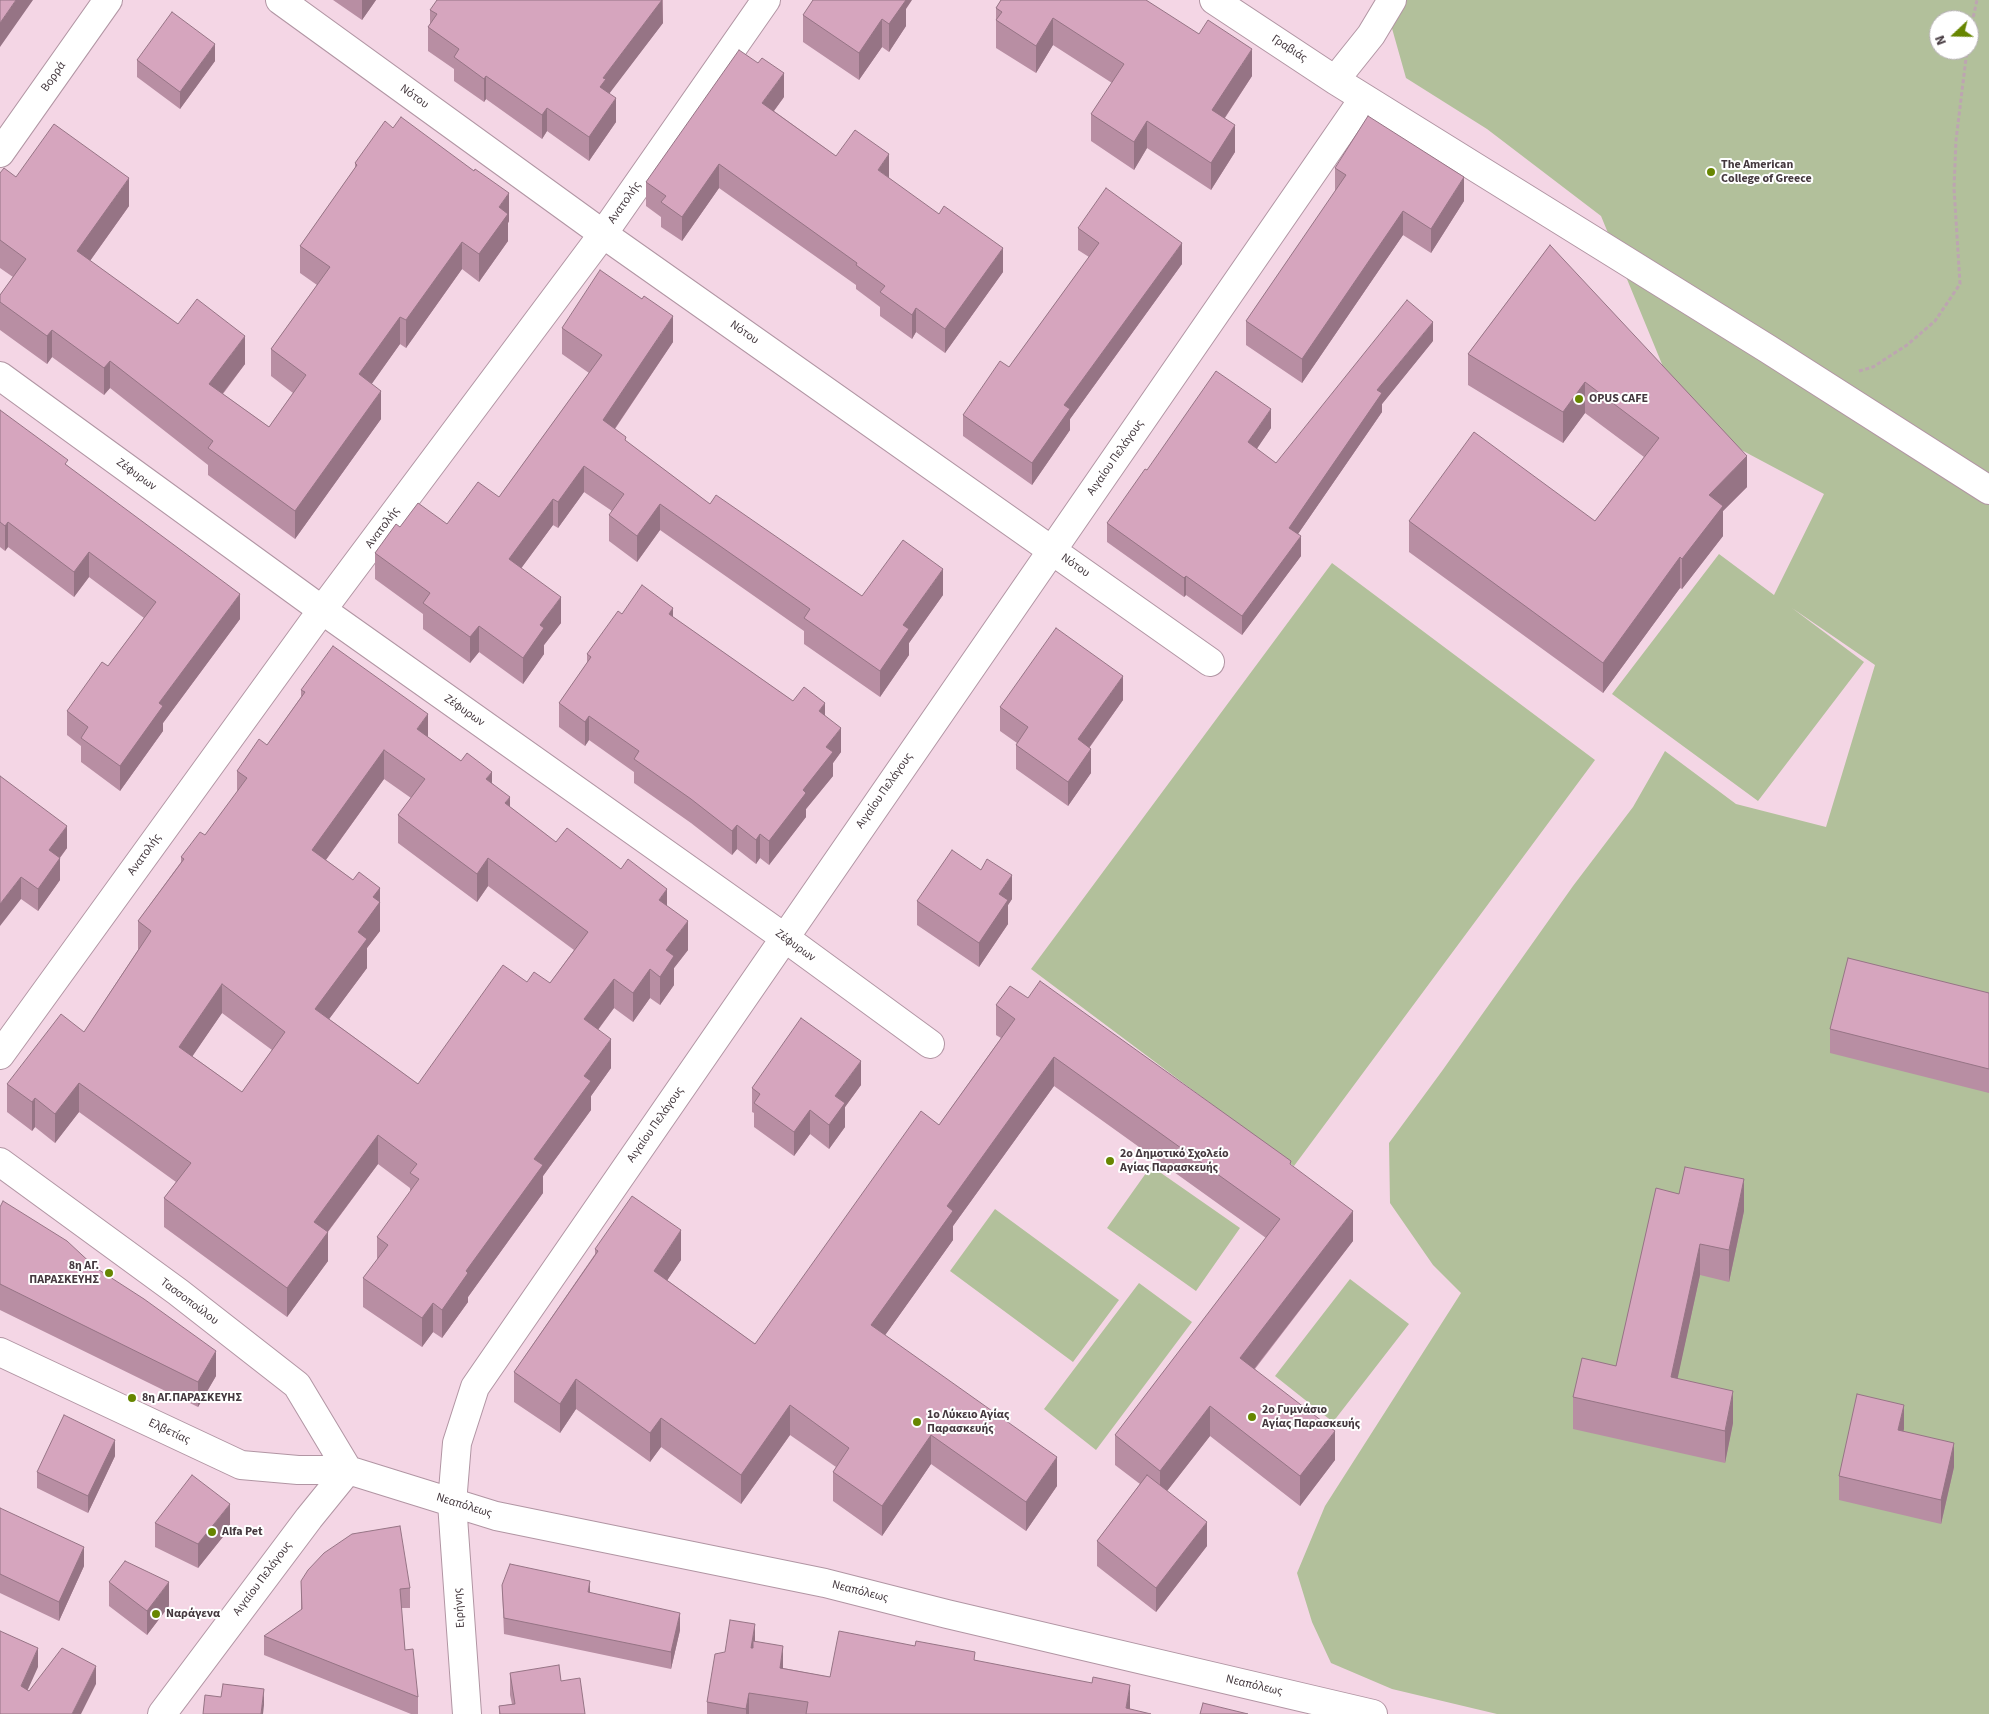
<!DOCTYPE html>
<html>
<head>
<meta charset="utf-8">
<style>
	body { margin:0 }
	#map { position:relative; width:1989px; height:1714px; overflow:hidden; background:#f4d6e5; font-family:"Source Sans 3",sans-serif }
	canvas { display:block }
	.north { position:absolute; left:1929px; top:10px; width:50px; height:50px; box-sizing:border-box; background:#fff; border:1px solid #b4afb2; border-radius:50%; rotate:249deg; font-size:14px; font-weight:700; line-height:20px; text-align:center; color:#44383e }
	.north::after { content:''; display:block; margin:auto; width:18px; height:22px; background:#678600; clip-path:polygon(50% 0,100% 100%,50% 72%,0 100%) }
</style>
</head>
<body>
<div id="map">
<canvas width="1989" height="1714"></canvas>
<div class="north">N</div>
</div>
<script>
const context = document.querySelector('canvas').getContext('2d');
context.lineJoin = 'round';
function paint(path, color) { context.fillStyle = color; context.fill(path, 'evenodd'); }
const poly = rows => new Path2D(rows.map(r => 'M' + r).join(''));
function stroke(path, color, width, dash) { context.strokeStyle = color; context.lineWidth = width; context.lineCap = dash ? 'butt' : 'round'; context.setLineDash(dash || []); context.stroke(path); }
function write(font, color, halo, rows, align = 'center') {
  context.font = font + ' "Source Sans 3",sans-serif'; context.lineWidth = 4; context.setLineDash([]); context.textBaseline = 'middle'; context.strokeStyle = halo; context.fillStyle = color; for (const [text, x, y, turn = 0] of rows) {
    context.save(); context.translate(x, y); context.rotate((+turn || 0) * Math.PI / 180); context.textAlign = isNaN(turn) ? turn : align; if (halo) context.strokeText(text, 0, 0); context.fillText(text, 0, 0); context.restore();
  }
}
paint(poly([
	[1384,0,1989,0,1989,1714,1497,1714,1392,1689,1331,1663,1312,1622,1297,1573,1325,1506,1461,1293,1433,1265,1390,1203,1389,1143,1442,1071,1573,886,1633,807,1665,751,1736,804,1826,827,1875,665,1792,608,1864,662,1758,801,1612,694,1719,554,1774,595,1824,494,1685,420,1601,216,1487,129,1406,78],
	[1939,20,1969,20,1969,50,1939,50],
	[1332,563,1595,760,1294,1166,1031,969],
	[1151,1166,1240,1228,1196,1291,1107,1228],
	[995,1209,1119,1300,1073,1362,950,1271],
	[1350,1279,1409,1324,1333,1422,1275,1376],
	[1139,1283,1192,1322,1096,1450,1044,1409]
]), '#b2c09b');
const minor = poly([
	[280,0,603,234,1210,662],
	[1214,0,1335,80,1768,349,1989,490],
	[1335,80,1371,35,1392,0],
	[0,153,108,0],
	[0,376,322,610,785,938,930,1044],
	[0,1055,322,610,603,234,766,0],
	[0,1162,178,1292,297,1385,348,1470],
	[0,1352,241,1465,298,1470,348,1470,496,1516,825,1583,947,1614,1373,1714],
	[162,1714,309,1518,348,1470],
	[467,1714,452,1503,457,1443,475,1387,1364,98]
]);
stroke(minor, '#b195a3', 30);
stroke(poly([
	[1969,36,1977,0],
	[1859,371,1873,367,1907,345,1935,321,1960,284,1954,188,1956,140,1967,50]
]), '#bda5b1', 3, [4, 2.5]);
stroke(minor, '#fff', 28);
paint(poly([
	[333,0,376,0,362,20],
	[663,0,663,23,609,93,616,122,589,161,547,131,542,139,486,99,484,102,454,81,454,69,428,51,428,27,430,24,430,10],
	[1001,0,1146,0,1252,76,1225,118,1235,152,1211,190,1147,148,1134,170,1091,141,1091,114,1112,83,1053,45,1036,73,996,48,996,8],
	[906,9,906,26,889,52,882,47,859,80,803,42,803,15],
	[137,60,215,61,180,109,137,77],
	[784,97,774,111,836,156,889,178,1003,272,945,353,916,332,912,339,880,316,880,307,856,289,856,285,719,188,682,241,661,227,661,217,646,206,646,182],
	[355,163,509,221,508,223,508,241,479,282,462,269,406,348,400,344,371,384,381,419,295,539,208,475,208,465,110,388,104,395,52,357,47,364,0,330,0,295,13,277,0,268,0,173,129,206,90,261,178,324,245,364,223,394,269,427,293,393,271,376,271,349,317,285,300,273,300,246,355,168],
	[1335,168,1464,201,1431,253,1403,235,1302,383,1246,345,1246,321,1335,192],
	[1078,228,1182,264,1070,419,1070,430,1032,485,963,436,963,415,1009,367,1089,257,1078,250],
	[1550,245,1747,487,1723,511,1723,536,1682,589,1680,588,1603,693,1409,552,1409,521,1595,521,1644,457,1585,413,1563,443,1468,385,1468,354],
	[562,328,673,342,615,429,626,441,710,504,862,596,943,595,909,643,909,655,880,697,804,644,804,631,660,530,637,562,609,541,609,515,612,511,584,492,558,528,553,525,521,568,561,623,544,645,544,654,523,684,479,652,470,663,423,629,423,614,375,579,375,553,400,527,447,524,499,497,589,373,562,354],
	[1433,341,1382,404,1382,412,1298,534,1301,556,1242,635,1186,595,1184,597,1107,542,1107,523,1147,470,1271,428,1256,449,1276,463],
	[0,410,68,466,240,619,163,723,163,731,120,791,81,762,81,746,67,735,67,711,108,666,144,618,89,577,74,597,8,547,5,551,0,547],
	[622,614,673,617,793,701,825,715,841,752,833,763,833,776,806,809,806,817,769,865,760,858,756,864,737,849,732,855,691,823,634,783,634,772,589,740,585,746,559,727,559,703,587,663,587,654],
	[301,690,428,737,492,783,510,807,556,842,667,906,688,950,674,968,674,985,660,1005,650,998,633,1022,614,1008,598,1030,611,1068,591,1096,591,1110,543,1176,543,1193,468,1297,468,1302,442,1338,433,1332,422,1347,363,1307,363,1278,377,1260,377,1237,410,1192,410,1188,378,1164,328,1232,328,1261,287,1317,164,1227,164,1198,176,1182,79,1112,55,1143,35,1127,32,1131,7,1112,7,1084,84,1032,138,950,138,921,181,862,181,857,205,835,237,792,237,771,267,745,301,697],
	[384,779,411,798,398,815,398,843,477,902,488,886,574,950,550,983,527,982,418,1084,329,1019,367,968,367,948,380,931,380,888,353,880,326,860],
	[222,1013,272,1050,242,1092,192,1056],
	[1123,700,1090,747,1091,773,1068,806,1016,769,1016,745,1017,743,1000,731,1000,707],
	[0,776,67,848,60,858,60,880,38,911,21,899],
	[981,870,1012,899,1008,905,1008,924,979,967,917,925,917,901],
	[1989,993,1989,1093,1830,1053,1830,1029],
	[1028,998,1291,1165,1353,1241,1255,1369,1335,1460,1300,1506,1210,1436,1167,1491,1207,1546,1156,1612,1097,1566,1097,1541,1140,1484,1115,1465,1115,1435,1266,1238,1054,1086,953,1226,953,1240,885,1335,1057,1486,1026,1531,931,1464,882,1536,833,1501,833,1472,836,1467,790,1435,741,1504,661,1447,650,1462,576,1409,560,1433,514,1402,514,1372,595,1254,595,1249,681,1260,667,1280,755,1344,939,1125,1001,1038,996,1035,996,1005],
	[861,1085,845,1107,845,1127,829,1149,810,1134,794,1156,754,1127,754,1113,752,1112,752,1088],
	[1656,1188,1744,1211,1729,1282,1700,1275,1677,1379,1733,1423,1725,1463,1573,1429,1573,1397,1616,1366],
	[0,1207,96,1268,216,1376,198,1407,0,1310],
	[1904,1429,1903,1431,1954,1467,1941,1524,1839,1500,1839,1476],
	[115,1456,88,1513,37,1488,37,1472],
	[0,1508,84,1566,59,1621,0,1593],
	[155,1523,230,1528,198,1568,155,1547],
	[301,1581,410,1588,410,1608,401,1608,405,1650,418,1697,418,1714,411,1714,264,1655,264,1636,301,1610],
	[109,1582,169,1606,147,1635,109,1606],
	[502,1585,590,1593,680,1630,671,1669,504,1634],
	[755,1641,783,1668,830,1677,975,1660,1130,1709,1151,1714,707,1714,707,1702,725,1652],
	[510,1673,561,1681,585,1714,499,1714,499,1706,512,1704,510,1695]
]), '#b88ea3');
paint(poly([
	[16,0,33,0,0,47,0,23],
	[362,0,376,0,362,20],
	[662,0,663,23,606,98,600,87,603,78],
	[899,0,912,0,906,9,906,26,889,52,889,24],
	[1053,18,1053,45,1036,73,1036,46],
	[882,19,882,47,859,80,859,53],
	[215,44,215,61,180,109,180,92],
	[1252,49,1252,76,1212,137,1212,110],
	[784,73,784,97,762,127,762,103],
	[486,76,486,99,484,102,484,79],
	[616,98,616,122,589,161,589,137],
	[547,108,547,131,542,139,542,115],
	[1147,121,1147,148,1134,170,1134,142],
	[1235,125,1235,152,1211,190,1211,163],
	[889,154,889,178,878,170],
	[719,164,719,188,682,241,682,217],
	[1464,177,1464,201,1431,253,1431,229],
	[129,178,129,206,77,279,77,251],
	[509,193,509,221,508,223,508,241,479,282,479,254,499,207],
	[1403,211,1403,235,1302,383,1302,359],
	[462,242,462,269,406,348,406,320],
	[1182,243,1182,264,1070,419,1070,430,1032,485,1032,463,1064,405],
	[1003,248,1003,272,945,353,945,329],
	[916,308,916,332,912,339,912,315],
	[673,316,673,342,603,446,603,420],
	[400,317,400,344,359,402,359,374],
	[1433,322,1433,341,1382,404,1382,412,1289,547,1289,528,1377,390],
	[52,330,52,357,47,364,47,336],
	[245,336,245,364,209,411,209,384],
	[110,361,110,388,104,395,104,368],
	[1585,382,1585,413,1563,443,1563,412],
	[381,391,381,419,295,539,295,511],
	[1271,409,1271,428,1248,462,1248,442],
	[1747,456,1747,487,1723,511,1723,536,1682,589,1682,559,1709,495],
	[584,466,584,492,558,528,558,502],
	[553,499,553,525,509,585,509,559],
	[660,504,660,530,637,562,637,536],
	[8,522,8,547,5,551,5,526],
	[1301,536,1301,556,1242,635,1242,616],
	[89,552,89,577,74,597,74,572],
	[1680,557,1680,588,1603,693,1603,663],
	[943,569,943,595,909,643,909,655,880,697,880,671,903,625],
	[1186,576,1186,595,1184,597,1184,578],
	[240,594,240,619,163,723,163,731,120,791,120,766,159,703],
	[561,597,561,623,544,645,544,654,523,684,523,658,540,625],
	[673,608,673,632,669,614],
	[479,626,479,652,470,663,470,637],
	[1123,676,1123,700,1078,763,1078,739],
	[825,703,825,727,819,711],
	[428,714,428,743,417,729],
	[589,716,589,740,585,746,585,722],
	[841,728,841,752,833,763,833,776,806,809,806,817,769,865,769,841,803,790,826,747],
	[1091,749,1091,773,1068,806,1068,782],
	[384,750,384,779,312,879,312,850],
	[492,772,492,800,486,779],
	[510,797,510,826,505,803],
	[737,825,737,849,732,855,732,831],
	[67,826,67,848,49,872,49,850],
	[760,834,760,858,756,864,756,840],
	[60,858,60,880,38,911,38,889],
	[488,858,488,886,477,902,477,874],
	[1012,875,1012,899,1008,905,1008,924,979,967,979,943,999,894],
	[21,877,21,899,0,926,0,904],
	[380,888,380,931,367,948,367,968,315,1038,315,1009,358,932,373,897],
	[667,889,667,918,659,900],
	[688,921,688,950,674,968,674,985,660,1005,660,977,666,950],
	[650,969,650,998,633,1022,633,993],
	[614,979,614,1008,584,1048,584,1019],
	[222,984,222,1013,179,1076,179,1047],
	[611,1039,611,1068,591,1096,591,1110,543,1176,543,1193,468,1297,468,1302,442,1338,442,1310,584,1076],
	[1054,1057,1054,1086,953,1226,953,1240,871,1355,871,1325,947,1206],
	[861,1061,861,1085,845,1107,845,1127,829,1149,829,1125,835,1096],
	[79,1083,79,1112,55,1143,55,1114],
	[35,1098,35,1127,32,1131,32,1102],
	[810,1110,810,1134,794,1156,794,1132],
	[378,1135,378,1164,314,1250,314,1222],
	[1744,1179,1744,1211,1729,1282,1729,1250],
	[1353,1211,1353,1241,1240,1387,1240,1358],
	[681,1230,681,1260,654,1300,654,1271],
	[328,1232,328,1261,287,1317,287,1288],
	[1700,1244,1700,1275,1671,1409,1671,1377],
	[433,1303,433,1332,422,1347,422,1318],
	[216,1351,216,1376,198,1407,198,1382],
	[576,1379,576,1409,560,1433,560,1404],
	[1733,1391,1733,1423,1725,1463,1725,1431],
	[790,1405,790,1435,741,1504,741,1475],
	[1904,1405,1904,1429,1898,1454,1898,1430],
	[1210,1406,1210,1436,1160,1500,1160,1471],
	[661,1418,661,1447,650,1462,650,1433],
	[1335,1431,1335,1460,1300,1506,1300,1476],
	[931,1435,931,1464,882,1536,882,1506],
	[115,1440,115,1456,88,1513,88,1496],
	[1954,1443,1954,1467,1941,1524,1941,1500],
	[1057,1457,1057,1486,1026,1531,1026,1502],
	[230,1504,230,1528,198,1568,198,1544],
	[1207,1522,1207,1546,1156,1612,1156,1588],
	[84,1547,84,1566,59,1621,59,1602],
	[590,1581,590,1597,588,1592],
	[169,1582,169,1606,147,1635,147,1611],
	[680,1613,680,1630,671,1669,671,1652],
	[755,1624,755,1649,751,1648],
	[783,1646,783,1671,780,1668],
	[38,1648,38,1667,21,1705,21,1686],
	[96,1666,96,1684,81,1714,72,1714],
	[1130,1685,1130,1710,1126,1708],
	[264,1689,264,1705,263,1714,261,1714],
	[749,1693,749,1714,746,1714,746,1709]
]), '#967485');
const building = poly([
	[0,0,16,0,0,23,0,0],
	[437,0,662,0,603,78,606,79,600,87,616,98,589,137,547,108,542,115,486,76,484,79,454,57,459,49,428,27,437,14,430,10,437,0],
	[813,0,906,0,889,24,882,19,859,53,803,15,813,0],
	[1001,0,1146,0,1199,34,1208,20,1252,49,1212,110,1235,125,1211,163,1147,121,1134,142,1091,114,1124,64,1053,18,1036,46,996,20,1002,12,996,8,1001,0],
	[172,12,215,44,180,92,137,60,172,12],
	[739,50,758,63,762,58,784,73,762,103,836,156,855,130,889,154,878,170,939,214,944,206,1003,248,945,329,916,308,912,315,880,292,885,286,856,265,857,263,719,164,682,217,661,202,666,196,646,182,739,50],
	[1368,116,1464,177,1431,229,1403,211,1302,359,1246,321,1346,175,1335,168,1368,116],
	[401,117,474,171,475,169,509,193,499,207,508,214,479,254,462,242,406,320,400,317,359,374,381,391,295,511,208,448,213,441,110,361,104,368,52,330,47,336,0,302,0,295,26,259,0,240,0,173,4,168,16,177,54,124,129,178,77,251,178,324,197,299,245,336,209,384,269,427,306,375,271,349,330,267,300,246,357,165,355,163,385,121,393,128,401,117],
	[1106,188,1182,243,1064,405,1070,409,1032,463,963,415,1000,361,1009,367,1099,243,1078,228,1106,188],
	[1550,245,1747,456,1709,495,1723,506,1682,559,1680,557,1603,663,1409,521,1474,432,1595,521,1659,438,1585,382,1563,412,1468,354,1550,245],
	[600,270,642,299,644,296,673,316,603,420,626,437,625,440,710,504,716,495,862,596,903,540,943,569,903,625,909,629,880,671,804,618,810,609,660,504,637,536,609,515,624,494,584,466,558,502,553,499,509,559,561,597,540,625,544,628,523,658,479,626,470,637,423,603,430,593,375,553,396,524,400,527,418,503,447,524,478,482,499,497,602,355,562,328,600,270],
	[1407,300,1433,322,1377,390,1382,393,1289,528,1301,536,1242,616,1186,576,1184,578,1107,523,1145,469,1147,470,1216,371,1271,409,1248,442,1276,463,1407,300],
	[0,410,68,460,65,464,240,594,159,703,163,706,120,766,81,738,88,727,67,711,102,662,108,666,156,602,89,552,74,572,8,522,5,526,0,522,0,410],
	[642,585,673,608,669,614,793,701,804,687,825,703,819,711,841,728,826,747,833,752,803,790,806,793,769,841,760,834,756,840,737,825,732,831,691,799,634,759,639,751,589,716,585,722,559,703,591,657,587,654,618,611,622,614,642,585],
	[1056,628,1123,676,1078,739,1091,749,1068,782,1016,745,1028,727,1000,707,1056,628],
	[333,646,428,714,417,729,461,761,467,753,492,772,486,779,510,797,505,803,556,842,567,828,621,869,628,859,667,889,659,900,688,921,666,950,674,956,660,977,650,969,633,993,614,979,584,1019,611,1039,584,1076,591,1081,534,1159,543,1165,466,1271,468,1273,442,1310,433,1303,422,1318,363,1278,388,1245,377,1237,419,1179,410,1173,417,1164,378,1135,314,1222,328,1232,287,1288,164,1198,191,1163,79,1083,55,1114,35,1098,32,1102,7,1084,61,1014,84,1032,151,931,138,921,184,859,181,857,200,832,205,835,247,778,237,771,259,739,267,745,305,692,301,690,333,646],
	[384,750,425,779,398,815,477,874,488,858,588,932,550,983,534,972,527,982,503,965,418,1084,315,1009,367,939,358,932,380,902,373,897,380,888,359,872,353,880,312,850,384,750],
	[222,984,285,1032,242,1092,179,1047,222,984],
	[0,776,67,826,49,850,60,858,38,889,21,877,0,904,0,776],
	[952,850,981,870,987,859,1012,875,999,894,1008,900,979,943,917,901,952,850],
	[1848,958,1989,993,1989,1069,1830,1029,1848,958],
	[1040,981,1291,1161,1290,1164,1353,1211,1240,1358,1335,1431,1300,1476,1210,1406,1160,1471,1115,1435,1280,1219,1054,1057,947,1206,953,1211,871,1325,1057,1457,1026,1502,931,1435,882,1506,833,1472,849,1448,790,1405,741,1475,661,1418,650,1433,576,1379,560,1404,514,1372,598,1251,595,1249,632,1196,681,1230,654,1271,755,1344,921,1111,939,1125,1015,1019,996,1005,1010,986,1028,998,1040,981],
	[801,1018,861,1061,835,1096,845,1103,829,1125,810,1110,794,1132,754,1103,760,1094,752,1088,801,1018],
	[1685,1167,1744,1179,1729,1250,1700,1244,1671,1377,1733,1391,1725,1431,1573,1397,1582,1358,1616,1366,1656,1188,1679,1194,1685,1167],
	[3,1201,67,1241,96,1268,144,1299,216,1351,198,1382,0,1284,0,1207,3,1201],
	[1857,1394,1904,1405,1898,1430,1954,1443,1941,1500,1839,1476,1857,1394],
	[64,1415,115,1440,88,1496,37,1472,64,1415],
	[192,1475,230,1504,198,1544,155,1523,192,1475],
	[1147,1475,1207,1522,1156,1588,1097,1541,1147,1475],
	[0,1508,84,1547,59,1602,0,1574,0,1508],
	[400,1526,410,1588,400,1589,405,1650,413,1649,418,1697,264,1636,302,1609,301,1581,308,1570,324,1553,352,1534,400,1526],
	[125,1561,169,1582,147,1611,109,1582,125,1561],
	[510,1564,590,1581,588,1592,680,1613,671,1652,504,1618,502,1585,510,1564],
	[730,1620,755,1624,751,1648,753,1648,753,1641,783,1646,780,1668,830,1677,839,1631,915,1646,916,1641,975,1652,974,1660,1092,1683,1093,1677,1130,1685,1126,1708,1151,1714,806,1714,808,1702,749,1693,746,1709,707,1702,715,1654,725,1652,730,1620],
	[0,1631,38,1648,21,1686,29,1691,62,1648,96,1666,72,1714,0,1714,0,1631],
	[559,1665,561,1681,580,1678,585,1714,500,1714,499,1706,515,1704,510,1673,559,1665],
	[223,1684,264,1689,261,1714,203,1714,205,1695,221,1697,223,1684],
	[1203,1703,1248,1714,1200,1714,1203,1703]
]);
paint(building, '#d6a5be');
stroke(building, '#967485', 1);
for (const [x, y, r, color] of [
	[1711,172,5,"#678600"],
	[1579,399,5,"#678600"],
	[1110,1161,5,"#678600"],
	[109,1273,5,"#678600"],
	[132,1398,5,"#678600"],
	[1252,1417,5,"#678600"],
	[917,1422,5,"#678600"],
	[212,1532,5,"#678600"],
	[156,1614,5,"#678600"]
]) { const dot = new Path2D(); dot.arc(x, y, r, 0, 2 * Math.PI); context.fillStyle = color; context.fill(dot); stroke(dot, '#fff', 2); }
write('12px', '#44383e', '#fff', [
	["Γραβιάς",1289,49,33],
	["Βορρά",54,77,-55],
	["Νότου",414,97,36],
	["Ανατολής",625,203,-55],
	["Νότου",744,333,35],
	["Αιγαίου Πελάγους",1116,458,-55],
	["Ζέφυρων",136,475,36],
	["Ανατολής",383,528,-53],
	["Νότου",1075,566,35],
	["Ζέφυρων",464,711,35],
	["Αιγαίου Πελάγους",885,791,-55],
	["Ανατολής",145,855,-54],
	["Ζέφυρων",795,946,36],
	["Αιγαίου Πελάγους",656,1125,-55],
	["Τασσοπούλου",189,1302,37],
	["Ελβετίας",169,1432,25],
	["Νεαπόλεως",464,1506,17],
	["Αιγαίου Πελάγους",263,1579,-53],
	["Νεαπόλεως",860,1592,14],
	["Ειρήνης",460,1608,-94],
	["Νεαπόλεως",1254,1686,13]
]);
write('bold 12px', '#44383e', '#fff', [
	["The American",1721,165],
	["College of Greece",1721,179],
	["OPUS CAFE",1589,399],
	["2ο Δημοτικό Σχολείο",1120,1154],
	["Αγίας Παρασκευής",1120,1168],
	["8η ΑΓ.",99,1266,"right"],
	["ΠΑΡΑΣΚΕΥΗΣ",99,1280,"right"],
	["8η ΑΓ.ΠΑΡΑΣΚΕΥΗΣ",142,1398],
	["2ο Γυμνάσιο",1262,1410],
	["Αγίας Παρασκευής",1262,1424],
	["1ο Λύκειο Αγίας",927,1415],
	["Παρασκευής",927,1429],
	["Alfa Pet",222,1532],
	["Ναράγενα",166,1614]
], 'left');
</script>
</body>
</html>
